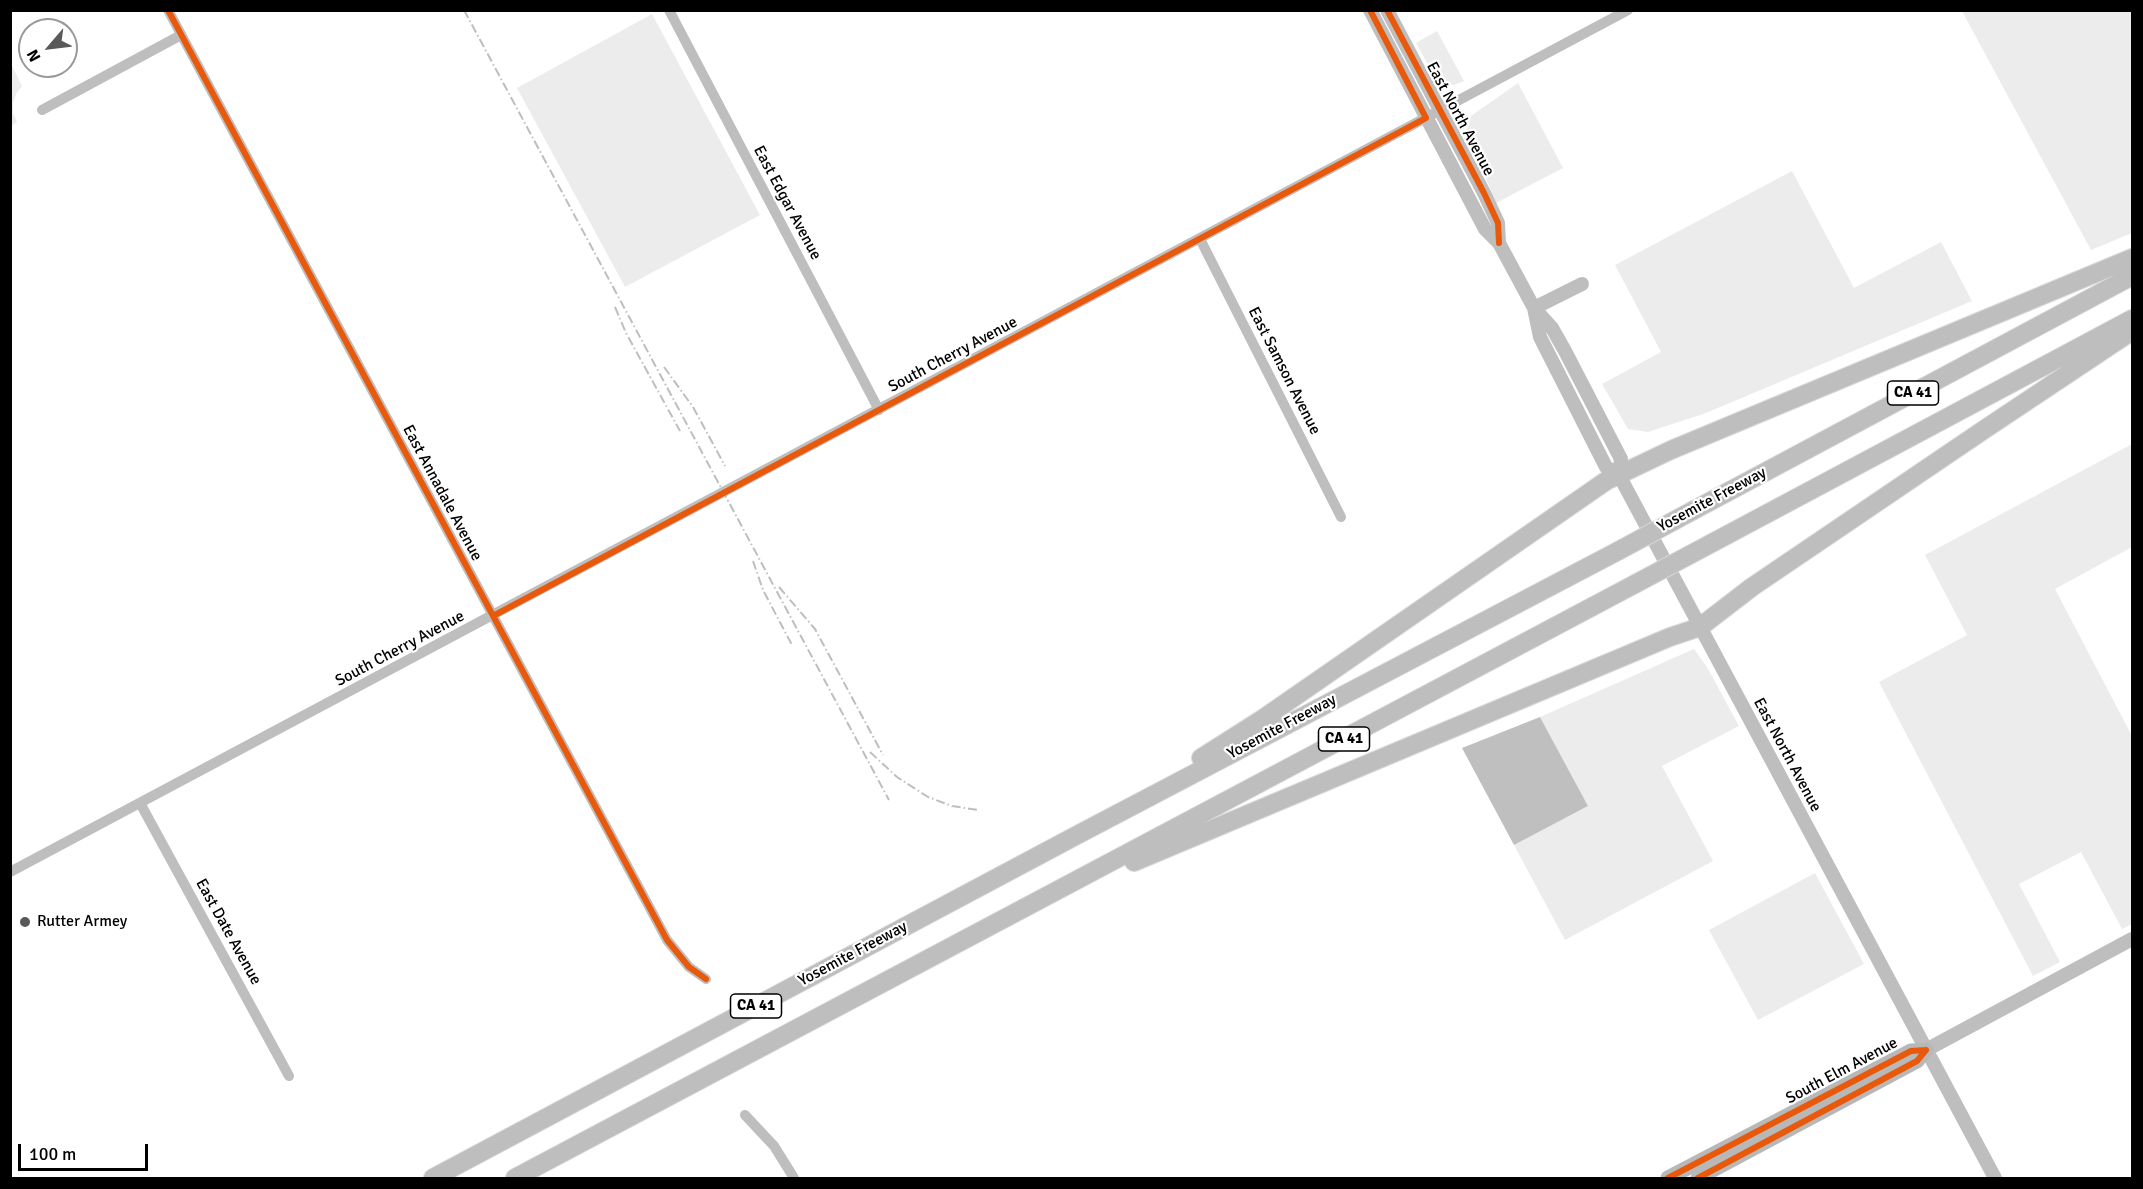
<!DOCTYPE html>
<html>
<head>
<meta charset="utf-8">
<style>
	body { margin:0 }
	#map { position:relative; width:2143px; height:1189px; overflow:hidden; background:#fff; font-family:Signika,sans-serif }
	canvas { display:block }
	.frame { position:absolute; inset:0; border:12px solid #000; pointer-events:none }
	.north { position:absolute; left:18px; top:18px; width:60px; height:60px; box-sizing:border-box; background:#fff; border:2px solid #999; border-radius:50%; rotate:242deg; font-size:16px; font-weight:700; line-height:24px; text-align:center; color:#000 }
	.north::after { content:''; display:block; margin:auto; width:21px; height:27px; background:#595959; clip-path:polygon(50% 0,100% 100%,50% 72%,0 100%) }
	.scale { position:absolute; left:18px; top:1144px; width:130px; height:27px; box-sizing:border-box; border:3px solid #000; border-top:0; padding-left:8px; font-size:18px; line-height:21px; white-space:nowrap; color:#000; -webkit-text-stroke:4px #fff; paint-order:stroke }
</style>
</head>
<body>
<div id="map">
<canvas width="2143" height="1189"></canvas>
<div class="frame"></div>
<div class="north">N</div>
<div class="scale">100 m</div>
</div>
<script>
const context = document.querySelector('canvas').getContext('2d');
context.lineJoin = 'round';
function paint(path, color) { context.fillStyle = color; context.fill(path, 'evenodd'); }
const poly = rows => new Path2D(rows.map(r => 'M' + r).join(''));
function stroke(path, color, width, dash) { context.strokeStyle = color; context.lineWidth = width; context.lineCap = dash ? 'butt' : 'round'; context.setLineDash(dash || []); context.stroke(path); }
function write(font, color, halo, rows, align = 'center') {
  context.font = font + ' Signika,sans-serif'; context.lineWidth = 4.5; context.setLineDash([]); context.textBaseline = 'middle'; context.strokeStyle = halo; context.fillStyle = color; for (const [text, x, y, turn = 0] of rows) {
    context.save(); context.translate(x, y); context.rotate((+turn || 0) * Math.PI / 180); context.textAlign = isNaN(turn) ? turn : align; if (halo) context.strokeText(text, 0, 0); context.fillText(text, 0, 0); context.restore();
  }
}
paint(poly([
	[1962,11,2132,11,2132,233,2091,250],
	[652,14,760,215,625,287,517,88],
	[1437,31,1464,81,1454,85,1436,79,1416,43],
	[11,64,22,86,16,94,13,103,13,113,17,122,11,126],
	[1518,83,1563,168,1496,203,1467,131,1471,116],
	[1792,171,1854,288,1941,242,1972,301,1706,413,1648,432,1628,429,1602,384,1661,352,1615,265],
	[2132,444,2132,547,2055,589,2132,736,2132,924,2122,929,2081,852,2019,884,2060,962,2033,976,1879,682,1967,635,1925,555],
	[1694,649,1707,667,1739,726,1662,766,1713,861,1565,940,1514,845,1588,806,1540,717],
	[1815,873,1864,964,1758,1020,1709,930]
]), '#ececec');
paint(poly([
	[1540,717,1588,806,1514,845,1462,748]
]), '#bfbfbf');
const motorway = poly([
	[1694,510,2132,276],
	[1712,543,2132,319],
	[1201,758,1264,718,1606,481,1671,450,2132,258],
	[1134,862,1670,637,1700,627,1752,587,1985,429,2132,331],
	[433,1178,1079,834,1618,551],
	[515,1178,1635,584]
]);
stroke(motorway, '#dbdbdb', 20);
stroke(poly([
	[168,10,667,940,689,967,706,979],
	[669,10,879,410],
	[42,110,181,35],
	[1200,239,1341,517],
	[140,803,289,1076],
	[10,872,1628,10],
	[745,1115,774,1146,794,1178]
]), '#bebebe', 10);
stroke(poly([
	[1370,10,1485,229,1499,243,1534,308,1552,328,1565,351,1621,459,1619,475],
	[1387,10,1484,193,1498,223,1499,243],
	[1582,284,1534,308,1540,337,1606,467,1619,475,1995,1178],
	[1926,1050,2132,939]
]), '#bebebe', 14);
stroke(poly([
	[1668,1178,1911,1051,1926,1050],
	[1698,1178,1917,1061,1926,1050]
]), '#b8b8b8', 15);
stroke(motorway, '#bebebe', 18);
stroke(poly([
	[464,10,889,800],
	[615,307,626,333,680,431],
	[664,367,693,407,725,466],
	[753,561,763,590,792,645],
	[779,587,815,629,883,755],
	[870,752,897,777,928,797,952,806,978,810]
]), '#bebebe', 2, [9, 3, 1.5, 3]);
const motorwayBridge = poly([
	[1618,551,1694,510],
	[1635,584,1712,543]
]);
stroke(motorwayBridge, '#dbdbdb', 20, []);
stroke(motorwayBridge, '#bebebe', 18);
stroke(poly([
	[168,10,667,940,689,967,706,979],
	[1387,10,1484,193,1498,223,1499,243],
	[493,616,1426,118,1370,10],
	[1668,1178,1911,1051,1926,1050],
	[1698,1178,1917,1061,1926,1050]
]), '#e8590c', 6);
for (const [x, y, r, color] of [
	[25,922,6,"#595959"]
]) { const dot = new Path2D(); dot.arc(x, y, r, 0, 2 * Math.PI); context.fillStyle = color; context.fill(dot); stroke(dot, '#fff', 2); }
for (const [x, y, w] of [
	[1913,393,51],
	[1344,739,51],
	[756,1006,51]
]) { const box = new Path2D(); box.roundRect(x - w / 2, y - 12, w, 24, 4.5); context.fillStyle = '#fff'; context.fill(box); stroke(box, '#000', 1.5); }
write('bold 15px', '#000', null, [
	["CA 41",1913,393],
	["CA 41",1344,739],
	["CA 41",756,1006]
]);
write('16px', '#000', '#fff', [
	["East North Avenue",1460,119,62],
	["East Edgar Avenue",787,203,62],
	["South Cherry Avenue",953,355,-28],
	["East Samson Avenue",1284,371,63],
	["East Annadale Avenue",442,493,62],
	["Yosemite Freeway",1712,500,-28],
	["South Cherry Avenue",400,649,-28],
	["Yosemite Freeway",1282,727,-28],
	["East North Avenue",1787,755,62],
	["East Date Avenue",228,932,61],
	["Yosemite Freeway",853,954,-28],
	["South Elm Avenue",1842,1071,-28]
]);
write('16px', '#000', '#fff', [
	["Rutter Armey",37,922]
], 'left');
</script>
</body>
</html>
